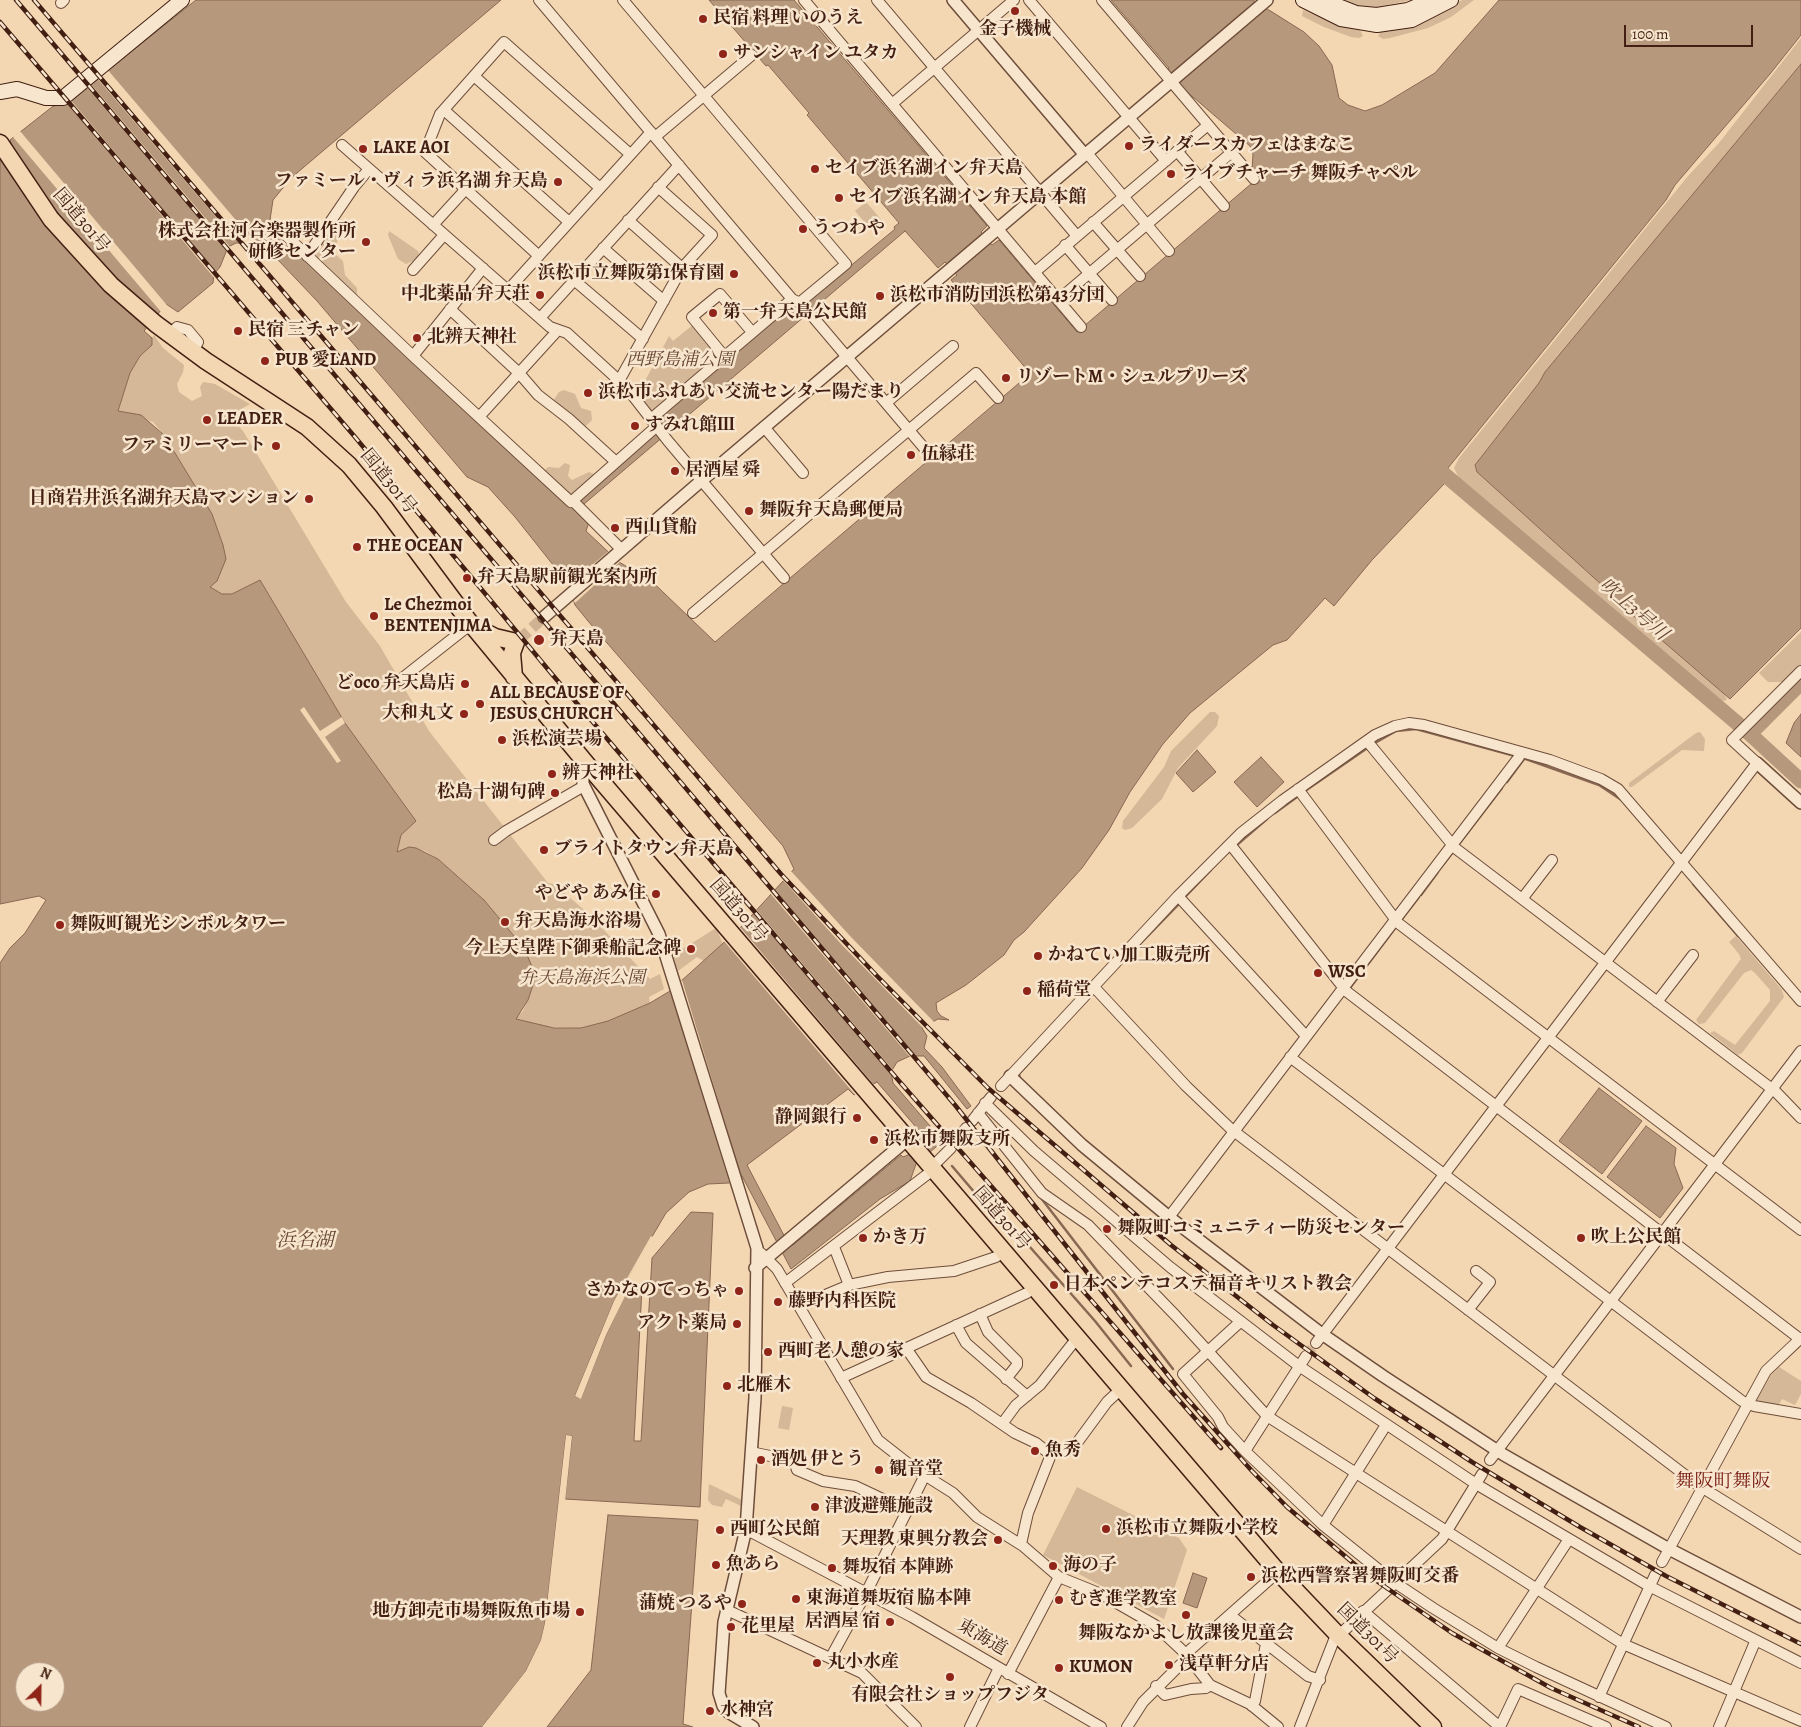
<!DOCTYPE html>
<html>
<head>
<meta charset="utf-8">
<style>
	body { margin:0 }
	#map { position:relative; width:1801px; height:1727px; overflow:hidden; background:#f2d7b2; font-family:Alegreya,serif }
	canvas { display:block }
	.north { position:absolute; left:15px; top:1662px; width:50px; height:50px; box-sizing:border-box; background:#f7e5cd; border:1px solid #af9682; border-radius:50%; rotate:23deg; font-size:14px; font-weight:700; line-height:20px; text-align:center; color:#421f12 }
	.north::after { content:''; display:block; margin:auto; width:18px; height:22px; background:#8f2418; clip-path:polygon(50% 0,100% 100%,50% 72%,0 100%) }
	.scale { position:absolute; left:1624px; top:25px; width:129px; height:22px; box-sizing:border-box; border:2px solid #421f12; border-top:0; padding-left:6px; font-size:15px; line-height:18px; white-space:nowrap; color:#421f12; -webkit-text-stroke:4px #f7e5cd; paint-order:stroke }
</style>
</head>
<body>
<div id="map">
<canvas width="1801" height="1727"></canvas>
<div class="north">N</div>
<div class="scale">100 m</div>
</div>
<script>
const context = document.querySelector('canvas').getContext('2d');
context.lineJoin = 'round';
function paint(path, color) { context.fillStyle = color; context.fill(path, 'evenodd'); }
const poly = rows => new Path2D(rows.map(r => 'M' + r).join(''));
function stroke(path, color, width, dash) { context.strokeStyle = color; context.lineWidth = width; context.lineCap = dash ? 'butt' : 'round'; context.setLineDash(dash || []); context.stroke(path); }
function write(font, color, halo, rows, align = 'center') {
  context.font = font + ' Alegreya,"Noto Serif JP",serif'; context.lineWidth = 5; context.setLineDash([]); context.textBaseline = 'middle'; context.strokeStyle = halo; context.fillStyle = color; for (const [text, x, y, turn = 0] of rows) {
    context.save(); context.translate(x, y); context.rotate((+turn || 0) * Math.PI / 180); context.textAlign = isNaN(turn) ? turn : align; if (halo) context.strokeText(text, 0, 0); context.fillText(text, 0, 0); context.restore();
  }
}
paint(poly([
	[1343,0,1411,0,1377,7,1358,5],
	[1462,0,1474,0,1451,17,1428,28,1390,38,1383,39,1378,36,1381,31,1402,29,1425,21],
	[1303,10,1339,25,1360,30,1363,36,1359,38,1351,37,1324,27,1302,16],
	[1801,38,1801,64,1545,372,1539,383,1475,465,1477,472,1613,595,1629,612,1724,694,1727,699,1725,701,1719,700,1459,478,1454,468,1459,458,1688,176,1719,143],
	[866,202,885,224,874,233,855,211],
	[328,231,339,236,334,253,343,261,345,275,357,288,357,294,354,295,313,257,314,251],
	[389,231,418,251,419,254,415,260,406,264,398,259,388,235],
	[694,324,718,356,655,410,651,410,638,394,669,336,673,341],
	[154,335,163,348,184,365,183,372,177,384,179,392,192,401,202,396,200,387,203,382,215,384,250,404,229,416,243,431,346,602,380,646,429,731,548,883,554,884,589,914,650,979,660,974,664,989,649,997,650,1003,608,1021,581,1028,541,1027,515,1019,523,1011,528,999,534,976,524,948,484,900,438,859,425,851,409,847,397,852,401,835,416,821,345,723,260,580,232,594,222,594,210,587,223,545,212,514,164,435,153,422,118,411,130,373,140,356,152,345,152,338],
	[564,390,575,394,581,408,591,411,592,420,587,425,583,426,553,401,559,392],
	[565,463,570,465,568,476,572,480,589,472,594,474,594,477,574,495,569,496,544,471,548,467,559,468],
	[1801,632,1801,665,1784,682,1768,682,1759,673],
	[1210,712,1215,712,1219,716,1217,726,1178,768,1162,799,1132,828,1125,830,1122,828,1123,821,1164,767,1171,751],
	[1700,732,1705,739,1704,751,1682,750,1632,787,1629,787,1629,783,1696,733],
	[716,928,723,944,704,961,697,957,678,971,673,955],
	[1736,936,1782,990,1784,997,1742,1053,1738,1055,1710,1033,1714,1031,1735,1045,1770,1001,1770,990,1755,973,1751,970,1744,973,1705,1023,1699,1024,1696,1020,1741,959,1739,954,1729,942],
	[1779,1367,1801,1381,1801,1394,1795,1405,1782,1399,1778,1406,1755,1403,1771,1375],
	[782,1406,793,1408,789,1430,778,1428],
	[709,1484,742,1500,741,1506,726,1499,722,1507,712,1505,708,1500],
	[1077,1487,1179,1538,1187,1550,1164,1619,1043,1555]
]), '#d4b897');
const water = poly([
	[196,0,501,0,291,178,273,200,270,220,273,226,570,506,662,425,660,417,790,306,801,307,895,229,894,227,899,223,807,115,809,113,768,65,766,66,709,0,794,0,987,226,981,232,992,245,999,240,1077,332,1258,178,1252,171,1253,154,1250,146,1179,85,1166,70,1169,68,1111,0,1253,0,1304,32,1319,46,1332,65,1339,98,1348,105,1365,111,1382,105,1435,73,1499,0,1801,0,1801,35,1770,74,1675,185,1666,200,1448,468,1444,484,1372,560,1334,606,1325,598,1287,640,1273,645,1190,713,1163,744,1130,792,1109,830,1082,868,1024,932,1014,940,1004,955,966,985,936,1003,937,1011,941,1016,949,1020,938,1019,922,1028,927,1036,924,1048,942,1067,971,1106,967,1109,924,1056,910,1056,897,1062,891,1072,893,1083,943,1141,916,1164,910,1181,880,1199,791,1269,742,1176,729,1183,708,1184,689,1192,666,1213,614,1301,575,1396,581,1398,606,1335,629,1286,642,1287,634,1441,641,1441,652,1258,691,1212,713,1213,700,1507,565,1499,572,1436,566,1435,545,1623,541,1640,526,1671,482,1727,0,1727,0,963,10,948,25,933,46,900,39,896,0,904,0,151,11,143,10,140,52,107,72,99,196,0],
	[905,231,938,268,945,262,957,275,951,280,1029,372,1025,378,715,642,638,568,634,571,619,562,586,531,589,522,577,510,905,231],
	[260,241,317,301,467,477,488,487,515,517,569,585,575,605,588,621,783,846,794,869,741,927,670,991,650,1003,608,1021,581,1028,554,1028,516,1019,528,1000,534,982,533,969,524,948,484,900,438,859,416,848,409,847,397,852,401,835,416,821,345,723,260,580,232,594,222,594,210,587,217,581,226,559,223,545,212,514,164,435,141,415,118,411,130,373,140,356,152,345,152,338,144,331,166,304,178,312,213,283,214,274,220,267,228,247,236,243,256,244,260,241],
	[877,1082,922,1134,921,1137,908,1155,903,1157,901,1155,793,1245,789,1245,747,1165,848,1089,854,1095,877,1082],
	[25,1672,55,1672,55,1702,25,1702,25,1672],
	[1801,64,1801,628,1730,699,1629,612,1613,595,1477,472,1475,465,1539,383,1545,372,1801,64],
	[1801,714,1801,757,1786,743,1794,723,1801,714],
	[1197,750,1216,772,1193,792,1176,773,1197,750],
	[1261,757,1284,782,1257,807,1234,782,1261,757],
	[1599,1088,1642,1121,1602,1174,1559,1141,1599,1088],
	[1646,1126,1676,1148,1674,1164,1683,1188,1660,1218,1607,1177,1646,1126],
	[608,1515,698,1520,683,1724,693,1727,547,1727,591,1670,608,1515],
	[1193,1573,1207,1578,1197,1608,1183,1603,1193,1573]
]);
paint(water, '#b6987c');
stroke(water, '#886852', 1);
paint(poly([
	[107,69,258,246,240,245,96,77],
	[90,83,231,248,228,253,86,86],
	[69,98,217,273,216,280,65,101],
	[20,131,171,310,167,307,162,313,13,137],
	[610,550,622,560,575,603,567,586],
	[304,707,320,731,342,717,345,723,325,737,341,761,337,763,300,710],
	[790,870,851,937,935,1023,925,1030,842,945,782,879],
	[773,889,774,889,917,1058,911,1058,770,893],
	[755,908,894,1071,896,1081,752,912],
	[739,926,875,1086,857,1097,723,940],
	[682,980,741,1176,730,1185,670,991],
	[651,1236,653,1237,632,1272,602,1334,578,1395,618,1303,627,1285,631,1284,606,1335,581,1399,575,1396,614,1301],
	[566,1435,572,1436,565,1502,563,1499,569,1438,548,1623,543,1640,528,1672,485,1727,482,1727,526,1671,541,1640,545,1623]
]), '#f2d7b2');
stroke(poly([
	[1715,711,1719,708],
	[1375,743,1396,731,1416,729,1515,756],
	[1523,758,1599,785,1620,799],
	[1767,758,1770,753],
	[1507,782,1524,759],
	[1305,791,1366,749],
	[1275,813,1297,797],
	[1238,844,1267,819],
	[1459,844,1502,788],
	[1439,870,1453,852],
	[1693,884,1738,936],
	[1421,895,1438,872],
	[1186,896,1211,870],
	[1402,919,1419,897],
	[1139,945,1179,904],
	[1350,988,1396,927],
	[1020,1079,1019,1074,1054,1036],
	[952,1166,993,1214,997,1214,1015,1230,1095,1321,1131,1366],
	[1041,1198,1173,1369]
]), '#886852', 2.5);
stroke(poly([
	[1436,461,1438,469,1750,734,1801,781],
	[1750,734,1801,683]
]), '#b6987c', 15);
stroke(poly([
	[1306,1356,1316,1343]
]), '#cfb292', 10, [10, 5]);
stroke(poly([
	[520,639,544,617]
]), '#cfb292', 11, [11, 5.5]);
const minor = poly([
	[539,0,792,299,802,304,930,455],
	[623,0,846,264,799,303],
	[804,0,1081,327],
	[877,0,1077,236],
	[1029,0,1166,161],
	[1102,0,1254,179],
	[61,3,64,0],
	[474,76,600,188],
	[892,104,1014,0],
	[444,110,569,222],
	[655,137,752,55],
	[342,145,550,327,567,333,626,387,668,441,784,578],
	[1177,151,1224,206],
	[1087,153,1169,251],
	[628,220,682,268],
	[1093,222,1140,276],
	[275,225,413,356,571,502,657,426],
	[433,225,465,190],
	[1065,245,1112,300],
	[603,248,664,301],
	[307,256,354,187,369,169],
	[539,256,425,152,440,114,504,42,630,154],
	[413,270,444,235],
	[1035,272,1208,125],
	[574,280,643,339],
	[508,290,651,132],
	[1058,300,1232,152],
	[450,309,519,373,538,395,569,419,616,462],
	[540,318,679,165],
	[170,334,177,327,188,330,198,342,193,352],
	[413,356,483,268],
	[724,356,692,317,720,294,752,332],
	[619,381,682,268,712,235,658,187],
	[886,403,953,346],
	[479,417,558,330],
	[652,418,792,299],
	[764,427,803,473],
	[573,501,622,550],
	[693,613,976,373,998,398],
	[400,680,471,624],
	[1367,741,1455,848,1776,1092,1801,1118],
	[1298,789,1398,923,1801,1230],
	[494,840,506,831,584,786],
	[1230,844,1346,991,1800,1339],
	[1178,896,1306,1036],
	[1522,899,1552,860],
	[1093,986,1186,1086,1231,1129,1698,1485,1801,1549],
	[1657,1002,1693,955],
	[1290,1057,1742,1401,1754,1406,1801,1414],
	[1001,1086,1178,896,1241,833,1283,800,1375,735,1395,726,1409,723,1424,725,1550,760,1601,779,1618,789,1801,1001],
	[985,1103,1034,1151,1170,1267,1299,1366,1476,1484,1649,1586,1801,1663],
	[978,1113,1042,1193,1088,1225,1176,1316,1267,1416,1623,1644,1801,1721],
	[972,1121,991,1097],
	[957,1140,966,1128],
	[931,1168,951,1148],
	[1169,1217,1519,757,1521,752],
	[834,1247,849,1285],
	[761,1253,777,1269,878,1440,915,1469,953,1493,977,1517,1023,1546,1059,1577,1101,1594,1155,1625,1186,1654,1210,1685,1250,1704,1278,1727],
	[785,1283,933,1170],
	[799,1306,849,1285,888,1277,954,1271,996,1257,1003,1251],
	[1468,1310,1490,1282,1476,1271],
	[980,1314,988,1332,1017,1361,1017,1365,1006,1379],
	[1240,1322,1183,1374,1218,1417,1223,1427,1245,1451,1323,1525,1394,1582,1433,1608,1498,1648,1536,1667,1666,1727],
	[956,1325,966,1343,1027,1396],
	[1316,1343,1757,763,1732,740,1801,671],
	[906,1348,926,1377,971,1403,1015,1433,1036,1443,1051,1455],
	[841,1378,1027,1293,1034,1287],
	[1002,1424,1016,1405,1040,1385,1077,1338],
	[1245,1451,1306,1356],
	[751,1452,794,1461,797,1470,823,1481,855,1486,906,1510],
	[1490,1460,1801,1051],
	[1323,1525,1386,1425],
	[746,1532,753,1533,912,1617,1101,1727],
	[1021,1544,1028,1513,1052,1452,1057,1449,1071,1451,1107,1402,1121,1389],
	[1662,1562,1766,1371,1801,1338],
	[727,1610,862,1673,916,1727],
	[1363,1611,1500,1727],
	[1230,1615,1308,1676,1320,1680],
	[1498,1648,1569,1539],
	[831,1657,866,1593,925,1475],
	[1008,1674,1059,1577],
	[1156,1686,1165,1695,1191,1689,1206,1688,1210,1685],
	[1599,1697,1655,1575],
	[1252,1706,1255,1701,1266,1644],
	[970,1727,999,1668],
	[1127,1727,1143,1702,1184,1661,1190,1650,1278,1572],
	[1300,1727,1334,1640,1442,1539,1482,1474],
	[1500,1727,1518,1689,1606,1727],
	[1719,1727,1755,1642]
]);
const tertiary = poly([
	[953,0,1085,155],
	[544,617,701,481,1267,0],
	[1757,763,1801,803],
	[590,768,583,775,583,784,659,934,757,1248,755,1398,746,1529,724,1622,719,1693,723,1706,728,1712,753,1727],
	[1010,1076,1082,1145,1169,1217,1322,1334,1383,1376,1504,1455,1669,1549,1801,1617],
	[755,1268,907,1140]
]);
const secondary = poly([
	[1303,0,1341,19,1377,25,1412,20,1451,0],
	[1323,0,1356,13,1377,15,1408,10,1431,0],
	[0,92,17,89,46,98,63,98,182,0]
]);
const trunk = poly([
	[0,143,51,219,111,285,156,324,206,361,307,427,349,465,384,507,471,624,590,768,1278,1572,1338,1635,1433,1727],
	[477,628,495,637,516,642,512,653,514,677]
]);
stroke(minor, '#6e4d3a', 12);
stroke(tertiary, '#6e4d3a', 14);
stroke(secondary, '#421f12', 16);
stroke(trunk, '#421f12', 19);
stroke(minor, '#f7e5cd', 10);
stroke(tertiary, '#f7e5cd', 11);
stroke(secondary, '#f7e5cd', 14);
stroke(trunk, '#f2d7b2', 16);
const rail = poly([
	[16,0,955,1105,1183,1394,1252,1471,1287,1507,1365,1573,1452,1633,1551,1688,1639,1727],
	[34,0,781,874,877,976,988,1088,1171,1245,1273,1325,1374,1398,1472,1462,1580,1527,1666,1576,1801,1644],
	[0,22,355,437,551,673,899,1081,1221,1448]
]);
stroke(rail, '#421f12', 4.5);
stroke(rail, '#f7e5cd', 2.5, [8]);
for (const [x, y, r, color] of [
	[1015,11,5,"#8f2418"],
	[703,19,5,"#8f2418"],
	[723,54,5,"#8f2418"],
	[1129,146,5,"#8f2418"],
	[363,149,5,"#8f2418"],
	[815,169,5,"#8f2418"],
	[1171,174,5,"#8f2418"],
	[558,182,5,"#8f2418"],
	[839,198,5,"#8f2418"],
	[803,229,5,"#8f2418"],
	[366,242,5,"#8f2418"],
	[734,274,5,"#8f2418"],
	[540,295,5,"#8f2418"],
	[880,296,5,"#8f2418"],
	[713,313,5,"#8f2418"],
	[238,331,5,"#8f2418"],
	[417,338,5,"#8f2418"],
	[265,361,5,"#8f2418"],
	[1006,378,5,"#8f2418"],
	[588,393,5,"#8f2418"],
	[207,420,5,"#8f2418"],
	[635,426,5,"#8f2418"],
	[276,446,5,"#8f2418"],
	[911,455,5,"#8f2418"],
	[675,471,5,"#8f2418"],
	[309,499,5,"#8f2418"],
	[749,511,5,"#8f2418"],
	[615,528,5,"#8f2418"],
	[357,547,5,"#8f2418"],
	[467,578,5,"#8f2418"],
	[374,616,5,"#8f2418"],
	[539,640,6,"#8f2418"],
	[465,684,5,"#8f2418"],
	[480,704,5,"#8f2418"],
	[464,714,5,"#8f2418"],
	[502,740,5,"#8f2418"],
	[552,774,5,"#8f2418"],
	[555,793,5,"#8f2418"],
	[544,850,5,"#8f2418"],
	[656,894,5,"#8f2418"],
	[505,922,5,"#8f2418"],
	[60,925,5,"#8f2418"],
	[691,949,5,"#8f2418"],
	[1038,956,5,"#8f2418"],
	[1318,973,5,"#8f2418"],
	[1027,991,5,"#8f2418"],
	[857,1118,5,"#8f2418"],
	[874,1140,5,"#8f2418"],
	[1107,1229,5,"#8f2418"],
	[863,1238,5,"#8f2418"],
	[1581,1238,5,"#8f2418"],
	[1054,1285,5,"#8f2418"],
	[739,1291,5,"#8f2418"],
	[778,1302,5,"#8f2418"],
	[737,1324,5,"#8f2418"],
	[768,1352,5,"#8f2418"],
	[727,1386,5,"#8f2418"],
	[1035,1451,5,"#8f2418"],
	[761,1460,5,"#8f2418"],
	[879,1470,5,"#8f2418"],
	[815,1507,5,"#8f2418"],
	[1106,1529,5,"#8f2418"],
	[720,1530,5,"#8f2418"],
	[998,1540,5,"#8f2418"],
	[716,1565,5,"#8f2418"],
	[1053,1566,5,"#8f2418"],
	[832,1568,5,"#8f2418"],
	[1251,1577,5,"#8f2418"],
	[796,1599,5,"#8f2418"],
	[1059,1600,5,"#8f2418"],
	[742,1604,5,"#8f2418"],
	[580,1612,5,"#8f2418"],
	[1186,1615,5,"#8f2418"],
	[890,1622,5,"#8f2418"],
	[731,1627,5,"#8f2418"],
	[817,1663,5,"#8f2418"],
	[1169,1665,5,"#8f2418"],
	[1059,1668,5,"#8f2418"],
	[950,1677,5,"#8f2418"],
	[710,1711,5,"#8f2418"]
]) { const dot = new Path2D(); dot.arc(x, y, r, 0, 2 * Math.PI); context.fillStyle = color; context.fill(dot); stroke(dot, '#f7e5cd', 2); }
write('bold 18px', '#421f12', '#f7e5cd', [
	["民宿 料理 いのうえ",713,19],
	["金子機械",1015,30,"center"],
	["サンシャイン ユタカ",733,54],
	["ライダースカフェはまなこ",1139,146],
	["LAKE AOI",373,149],
	["セイブ浜名湖イン弁天島",825,169],
	["ライブチャーチ 舞阪チャペル",1181,174],
	["ファミール・ヴィラ浜名湖 弁天島",548,182,"right"],
	["セイブ浜名湖イン弁天島 本館",849,198],
	["うつわや",813,229],
	["株式会社河合楽器製作所",356,232,"right"],
	["研修センター",356,253,"right"],
	["浜松市立舞阪第1保育園",724,274,"right"],
	["中北薬品 弁天荘",530,295,"right"],
	["浜松市消防団浜松第43分団",890,296],
	["第一弁天島公民館",723,313],
	["民宿 三チャン",248,331],
	["北辨天神社",427,338],
	["PUB 愛LAND",275,361],
	["リゾートM・シュルプリーズ",1016,378],
	["浜松市ふれあい交流センター陽だまり",598,393],
	["LEADER",217,420],
	["すみれ館Ⅲ",645,426],
	["ファミリーマート",266,446,"right"],
	["伍縁荘",921,455],
	["居酒屋 舜",685,471],
	["日商岩井浜名湖弁天島マンション",299,499,"right"],
	["舞阪弁天島郵便局",759,511],
	["西山貸船",625,528],
	["THE OCEAN",367,547],
	["弁天島駅前観光案内所",477,578],
	["Le Chezmoi",384,606],
	["BENTENJIMA",384,627],
	["弁天島",550,640],
	["どoco 弁天島店",455,684,"right"],
	["ALL BECAUSE OF",490,694],
	["JESUS CHURCH",490,715],
	["大和丸文",454,714,"right"],
	["浜松演芸場",512,740],
	["辨天神社",562,774],
	["松島十湖句碑",545,793,"right"],
	["ブライトタウン弁天島",554,850],
	["やどや あみ住",646,894,"right"],
	["弁天島海水浴場",515,922],
	["舞阪町観光シンボルタワー",70,925],
	["今上天皇陛下御乗船記念碑",681,949,"right"],
	["かねてい加工販売所",1048,956],
	["WSC",1328,973],
	["稲荷堂",1037,991],
	["静岡銀行",847,1118,"right"],
	["浜松市舞阪支所",884,1140],
	["舞阪町コミュニティー防災センター",1117,1229],
	["かき万",873,1238],
	["吹上公民館",1591,1238],
	["日本ペンテコステ福音キリスト教会",1064,1285],
	["さかなのてっちゃ",729,1291,"right"],
	["藤野内科医院",788,1302],
	["アクト薬局",727,1324,"right"],
	["西町老人憩の家",778,1352],
	["北雁木",737,1386],
	["魚秀",1045,1451],
	["酒処 伊とう",771,1460],
	["観音堂",889,1470],
	["津波避難施設",825,1507],
	["浜松市立舞阪小学校",1116,1529],
	["西町公民館",730,1530],
	["天理教 東興分教会",988,1540,"right"],
	["魚あら",726,1565],
	["海の子",1063,1566],
	["舞坂宿 本陣跡",842,1568],
	["浜松西警察署舞阪町交番",1261,1577],
	["東海道舞坂宿 脇本陣",806,1599],
	["むぎ進学教室",1069,1600],
	["蒲焼 つるや",732,1604,"right"],
	["地方卸売市場舞阪魚市場",570,1612,"right"],
	["居酒屋 宿",880,1622,"right"],
	["花里屋",741,1627],
	["舞阪なかよし放課後児童会",1186,1634,"center"],
	["丸小水産",827,1663],
	["浅草軒分店",1179,1665],
	["KUMON",1069,1668],
	["有限会社ショップフジタ",950,1696,"center"],
	["水神宮",720,1711]
], 'left');
write('18px', '#421f12', '#f7e5cd', [
	["国道301号",81,221,50],
	["国道301号",388,482,51],
	["国道301号",738,911,49],
	["国道301号",1001,1219,49],
	["国道301号",1367,1634,45],
	["東海道",982,1638,30]
]);
write('italic 18px', '#664533', '#f7e5cd', [
	["西野島浦公園",680,361],
	["弁天島海浜公園",582,979]
]);
write('italic 19px', '#654332', '#f7e5cd', [
	["吹上3号川",1633,610,41],
	["浜名湖",305,1241]
]);
write('19px', '#7a1f14', '#f7e5cd', [
	["舞阪町舞阪",1723,1482]
]);
</script>
</body>
</html>
